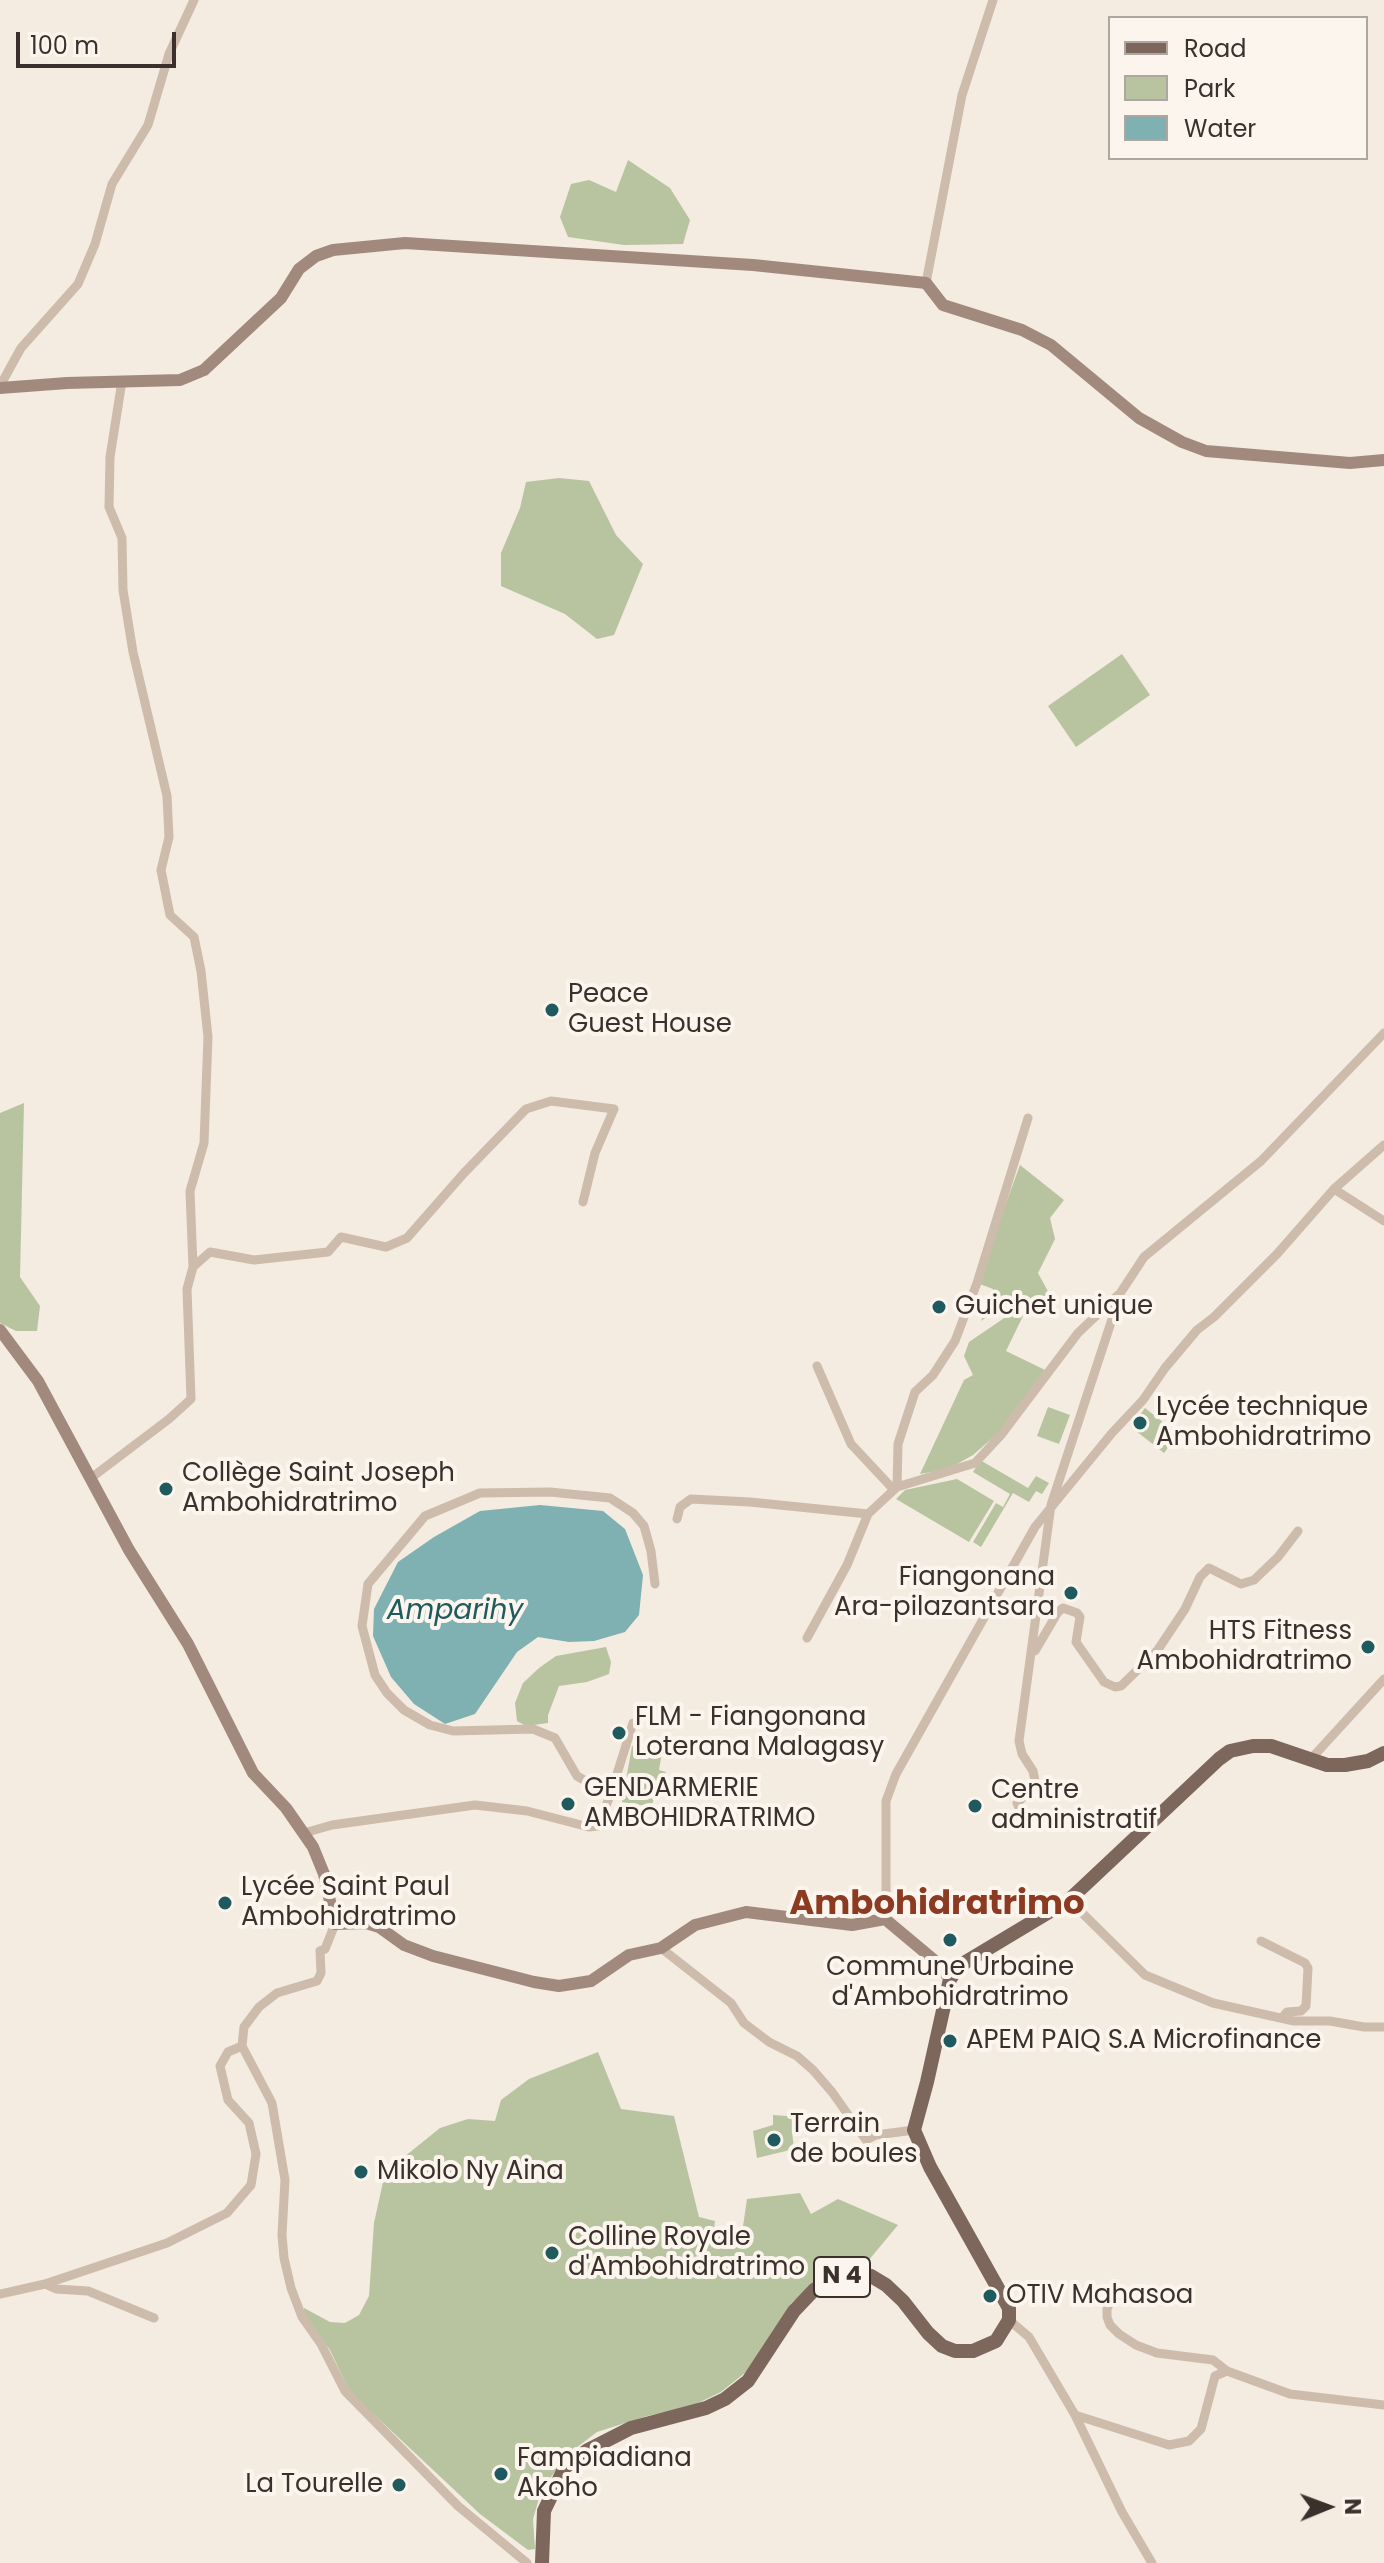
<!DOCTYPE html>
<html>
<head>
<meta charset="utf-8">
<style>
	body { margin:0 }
	#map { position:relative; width:1384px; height:2563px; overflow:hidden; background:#f4ebe1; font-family:Poppins,sans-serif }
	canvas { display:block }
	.legend { position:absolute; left:1108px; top:16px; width:260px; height:144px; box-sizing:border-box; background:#fbf5ee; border:2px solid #aea6a0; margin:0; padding:10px 14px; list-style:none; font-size:24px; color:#3b302b }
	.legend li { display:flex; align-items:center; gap:16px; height:40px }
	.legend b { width:40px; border:2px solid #aea6a0 }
	.north { position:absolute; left:1288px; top:2467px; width:80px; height:80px; -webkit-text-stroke:6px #fbf5ee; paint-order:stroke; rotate:89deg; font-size:22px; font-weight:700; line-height:32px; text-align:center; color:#3b302b }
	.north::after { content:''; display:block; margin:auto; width:28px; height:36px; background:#3b302b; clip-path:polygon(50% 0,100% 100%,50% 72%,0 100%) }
	.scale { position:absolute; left:16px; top:32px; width:160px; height:36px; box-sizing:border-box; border:4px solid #3b302b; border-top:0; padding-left:10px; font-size:24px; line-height:28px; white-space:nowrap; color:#3b302b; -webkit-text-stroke:6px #fbf5ee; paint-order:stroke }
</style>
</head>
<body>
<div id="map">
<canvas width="1384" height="2563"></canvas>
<ul class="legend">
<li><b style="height:10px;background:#7d675c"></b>Road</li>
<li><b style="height:22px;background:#b8c4a0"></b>Park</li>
<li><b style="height:22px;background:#7fb0b2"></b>Water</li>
</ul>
<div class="north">N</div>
<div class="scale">100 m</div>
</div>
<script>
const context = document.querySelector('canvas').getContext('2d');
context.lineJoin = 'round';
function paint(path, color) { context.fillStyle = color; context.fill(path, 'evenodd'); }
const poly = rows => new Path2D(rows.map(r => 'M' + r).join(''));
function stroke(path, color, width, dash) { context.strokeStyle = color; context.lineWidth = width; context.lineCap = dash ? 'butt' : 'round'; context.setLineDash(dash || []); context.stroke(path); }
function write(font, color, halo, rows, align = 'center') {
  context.font = font + ' Poppins,sans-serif'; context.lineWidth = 8; context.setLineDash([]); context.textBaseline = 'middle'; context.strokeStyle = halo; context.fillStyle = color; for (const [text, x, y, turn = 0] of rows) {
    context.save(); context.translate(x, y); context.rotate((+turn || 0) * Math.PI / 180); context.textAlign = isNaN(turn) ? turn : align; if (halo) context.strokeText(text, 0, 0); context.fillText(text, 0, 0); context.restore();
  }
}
paint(poly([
	[628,160,670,188,690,220,683,244,624,245,568,237,560,217,571,184,589,180,616,192],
	[559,478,589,481,616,535,643,564,614,635,597,639,565,614,501,586,501,553,520,508,526,482],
	[1122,654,1150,695,1076,747,1048,706],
	[24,1103,20,1277,40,1306,37,1331,16,1331,0,1323,0,1113],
	[1020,1165,1064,1200,1050,1218,1055,1239,1038,1273,1051,1297,1038,1316,1013,1298,981,1321,993,1289,977,1283],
	[1019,1309,1022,1311,1023,1316,1006,1351,1045,1370,1003,1429,973,1455,948,1469,920,1474,964,1380,973,1375,964,1356,969,1342,1016,1310],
	[1048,1407,1070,1415,1059,1444,1037,1436],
	[1145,1408,1178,1434,1164,1453,1131,1427],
	[980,1460,1028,1488,1036,1476,1049,1483,1042,1494,1036,1491,1029,1502,1013,1493,981,1547,973,1542,996,1503,1003,1507,1010,1494,973,1472],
	[957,1479,994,1501,969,1542,896,1499,905,1490],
	[606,1647,611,1662,609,1674,587,1682,559,1686,548,1715,548,1723,526,1726,517,1721,515,1703,523,1683,539,1668,556,1656],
	[632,1746,662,1752,659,1770,666,1772,661,1797,654,1796,652,1807,622,1802],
	[598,2052,621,2109,674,2116,699,2217,715,2221,714,2230,742,2233,747,2199,800,2193,811,2214,838,2199,898,2225,868,2261,836,2270,792,2302,751,2368,721,2392,692,2406,647,2416,597,2432,572,2451,542,2488,533,2519,535,2549,528,2550,480,2514,350,2392,330,2350,304,2314,304,2308,330,2322,345,2323,359,2315,369,2296,374,2223,383,2182,404,2157,440,2128,468,2119,495,2121,501,2100,529,2079],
	[773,2115,799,2117,792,2131,794,2149,757,2158,753,2131,773,2125]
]), '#b8c4a0');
paint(poly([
	[540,1505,603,1511,625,1529,643,1575,639,1615,625,1632,594,1641,569,1642,538,1637,517,1652,475,1714,445,1724,414,1704,391,1677,373,1636,374,1609,398,1562,434,1537,480,1511]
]), '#7fb0b2');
stroke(poly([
	[926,283,962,95,993,0],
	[0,386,21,348,78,284,95,244,112,184,148,125,169,54,194,0],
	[1334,1189,1384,1221],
	[193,1267,210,1252,254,1260,328,1252,341,1237,386,1247,407,1238,464,1173,526,1109,551,1101,614,1109,595,1153,583,1202],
	[817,1366,851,1444,894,1490],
	[91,1478,169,1419,191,1399,187,1289,193,1267,190,1191,204,1143,208,1037,201,971,194,937,170,915,161,870,169,837,167,796,133,652,123,590,122,538,109,507,110,457,122,381],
	[897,1487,898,1444,915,1392,933,1375,955,1341,977,1283,1028,1118],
	[677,1519,680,1507,691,1499,750,1502,868,1514],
	[807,1638,847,1565,868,1514,897,1487,975,1463,1001,1435,1078,1333,1118,1295],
	[1035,1651,1058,1612,1063,1608,1077,1613,1080,1617,1076,1642,1104,1682,1115,1687,1121,1686,1157,1651,1185,1609,1200,1577,1209,1568,1241,1584,1254,1580,1278,1557,1298,1531],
	[1310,1760,1384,1679],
	[611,1793,633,1723],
	[1025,1822,1017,1803,1031,1790,1035,1781,1033,1771,1022,1754,1019,1741,1051,1505,1121,1292,1144,1257,1261,1161,1384,1033],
	[304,1833,332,1825,475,1805,527,1811,589,1827,598,1826,611,1793,596,1787,577,1776,555,1738,533,1729,453,1731,430,1725,404,1710,387,1693,375,1675,362,1626,368,1584,425,1516,480,1493,550,1492,610,1498,633,1513,644,1526,651,1551,655,1584],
	[1069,1900,1145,1975,1213,2003,1294,2021,1330,2021,1364,2027,1384,2027],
	[885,1919,888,1903,886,1897,886,1801,896,1774,1035,1527,1112,1433,1143,1400,1165,1368,1197,1330,1214,1317,1277,1254,1334,1189,1384,1145],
	[335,1924,325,1949,320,1951,321,1973,317,1981,277,1993,259,2007,244,2027,242,2046,272,2103,285,2180,282,2235,284,2258,291,2288,302,2317,321,2344,345,2391,458,2506,527,2563],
	[1261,1941,1305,1963,1308,1968,1306,2006,1301,2011,1287,2012,1282,2018],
	[661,1948,731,2003,744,2023,769,2042,797,2056,813,2070,832,2092,866,2140,876,2135,914,2130],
	[45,2284,56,2289,88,2291,154,2318],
	[1119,2290,1114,2293,1107,2309,1107,2317,1110,2325,1119,2334,1136,2345,1157,2353,1213,2360,1227,2371,1290,2394,1384,2405],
	[0,2294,45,2284,167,2243,227,2213,251,2185,256,2154,249,2123,228,2100,220,2066,228,2052,242,2046],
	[1009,2320,1029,2337,1075,2415,1122,2512,1152,2563],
	[1075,2415,1169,2445,1189,2441,1201,2429,1215,2376,1227,2371]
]), '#cdbbac', 9);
stroke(poly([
	[0,388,67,383,180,380,204,370,281,298,299,269,316,256,333,250,405,243,753,265,926,283,943,305,1022,330,1051,345,1139,418,1182,442,1206,451,1350,463,1384,460],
	[0,1330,38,1381,129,1550,188,1644,253,1773,286,1808,313,1847,324,1874,335,1924,366,1923,379,1927,404,1945,433,1956,534,1982,559,1986,591,1981,629,1955,661,1948,695,1925,746,1912,852,1925,885,1919,934,1960,950,1979]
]), '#a18a7d', 12);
stroke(poly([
	[542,2563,544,2511,565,2467,588,2450,631,2428,706,2408,725,2399,748,2381,794,2311,814,2290,827,2282,851,2274,871,2276,886,2285,903,2301,928,2333,942,2346,955,2351,973,2351,996,2341,1009,2320,1009,2308,930,2167,914,2130,927,2082,950,1979,959,1966,1069,1900,1219,1759,1230,1751,1253,1746,1271,1746,1327,1765,1345,1765,1368,1761,1384,1753]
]), '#7d675c', 14);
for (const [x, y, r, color] of [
	[552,1010,8,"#1f5a5e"],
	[939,1307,8,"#1f5a5e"],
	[1140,1423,8,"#1f5a5e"],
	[166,1489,8,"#1f5a5e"],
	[1071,1593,8,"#1f5a5e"],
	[1368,1647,8,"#1f5a5e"],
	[619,1733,8,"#1f5a5e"],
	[568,1804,8,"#1f5a5e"],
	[975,1806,8,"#1f5a5e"],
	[225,1903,8,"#1f5a5e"],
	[950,1940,8,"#1f5a5e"],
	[950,2041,8,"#1f5a5e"],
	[774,2140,8,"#1f5a5e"],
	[361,2172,8,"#1f5a5e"],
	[552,2253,8,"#1f5a5e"],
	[990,2296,8,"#1f5a5e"],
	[501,2474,8,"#1f5a5e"],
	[399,2485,8,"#1f5a5e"]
]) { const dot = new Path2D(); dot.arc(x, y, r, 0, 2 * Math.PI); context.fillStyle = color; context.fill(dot); stroke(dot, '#fbf5ee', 3); }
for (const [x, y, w] of [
	[842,2277,56]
]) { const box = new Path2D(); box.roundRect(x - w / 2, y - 20, w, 40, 6); context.fillStyle = '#fbf5ee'; context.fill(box); stroke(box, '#3b302b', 2); }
write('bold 24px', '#3b302b', null, [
	["N 4",842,2277]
]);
write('26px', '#3b302b', '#fbf5ee', [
	["Peace",568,995],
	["Guest House",568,1025],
	["Guichet unique",955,1307],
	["Lycée technique",1156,1408],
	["Ambohidratrimo",1156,1438],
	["Collège Saint Joseph",182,1474],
	["Ambohidratrimo",182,1504],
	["Fiangonana",1055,1578,"right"],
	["Ara-pilazantsara",1055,1608,"right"],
	["HTS Fitness",1352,1632,"right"],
	["Ambohidratrimo",1352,1662,"right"],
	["FLM - Fiangonana",635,1718],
	["Loterana Malagasy",635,1748],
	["GENDARMERIE",584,1789],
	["AMBOHIDRATRIMO",584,1819],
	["Centre",991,1791],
	["administratif",991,1821],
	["Lycée Saint Paul",241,1888],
	["Ambohidratrimo",241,1918],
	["Commune Urbaine",950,1968,"center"],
	["d'Ambohidratrimo",950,1998,"center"],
	["APEM PAIQ S.A Microfinance",966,2041],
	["Terrain",790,2125],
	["de boules",790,2155],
	["Mikolo Ny Aina",377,2172],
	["Colline Royale",568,2238],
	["d'Ambohidratrimo",568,2268],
	["OTIV Mahasoa",1006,2296],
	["Fampiadiana",517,2459],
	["Akoho",517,2489],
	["La Tourelle",383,2485,"right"]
], 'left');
write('italic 28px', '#1f5a5e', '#fbf5ee', [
	["Amparihy",455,1612]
]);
write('bold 34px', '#8c3b22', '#fbf5ee', [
	["Ambohidratrimo",937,1905]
]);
</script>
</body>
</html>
